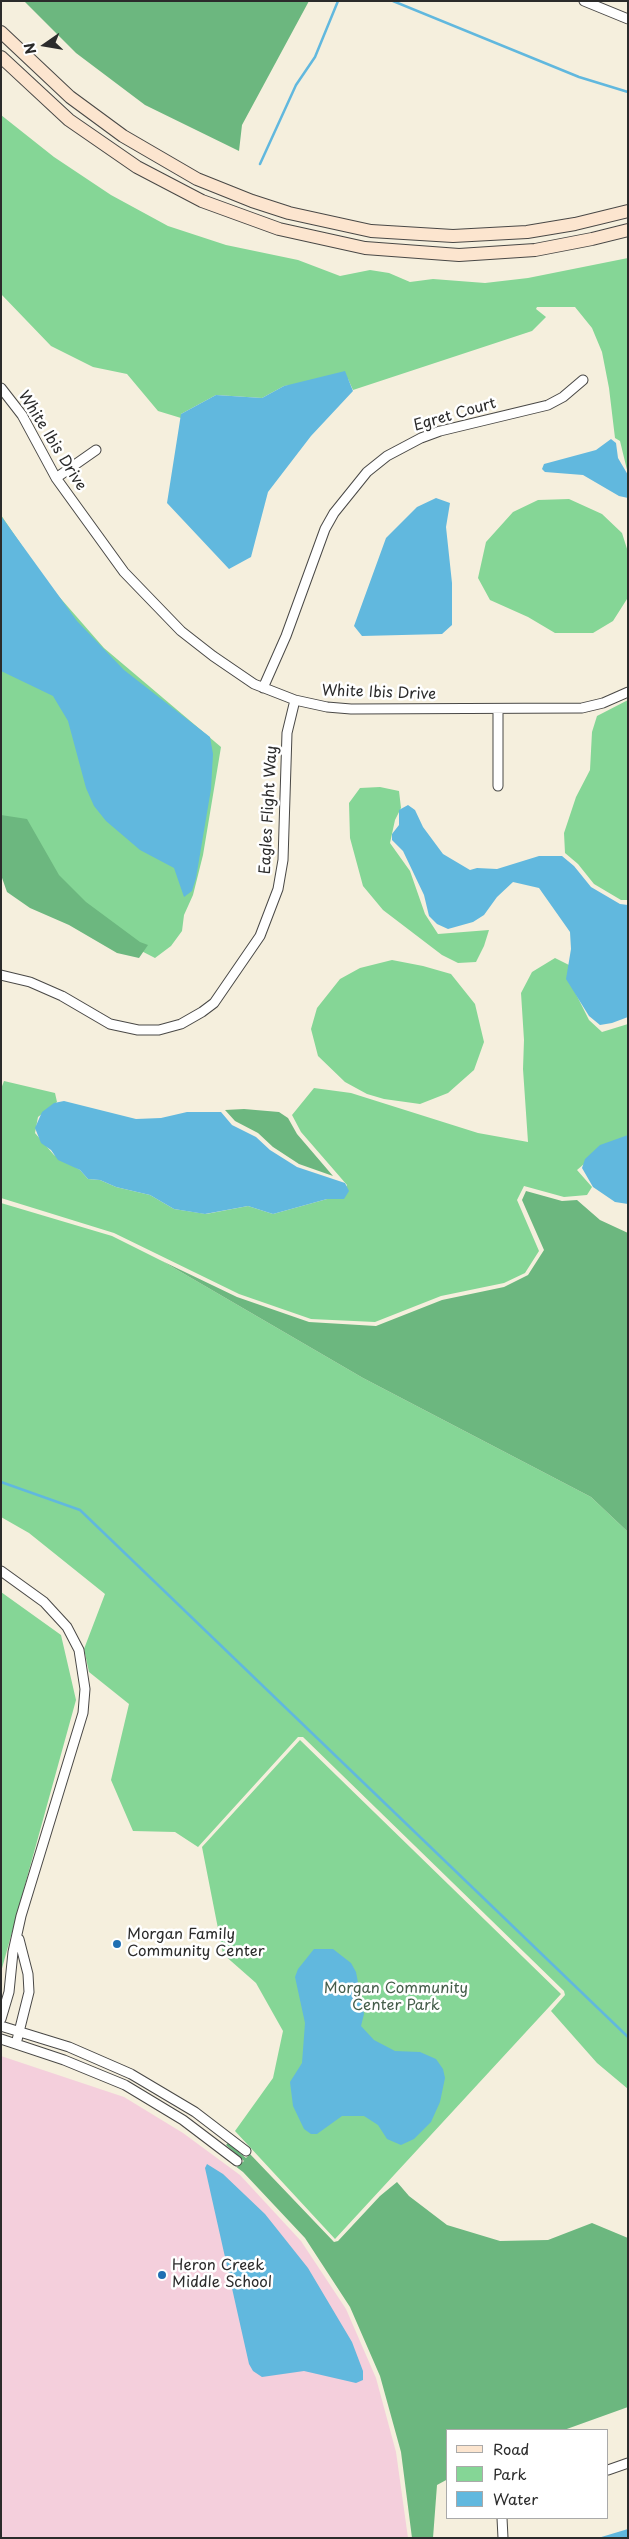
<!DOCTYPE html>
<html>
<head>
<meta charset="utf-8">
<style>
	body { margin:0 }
	#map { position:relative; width:629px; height:2539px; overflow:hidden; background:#f5efdd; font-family:"Playpen Sans",sans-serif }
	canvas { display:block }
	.frame { position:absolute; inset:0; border:2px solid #2b2b2b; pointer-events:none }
	.legend { position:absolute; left:446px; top:2429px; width:162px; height:90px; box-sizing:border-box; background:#fff; border:1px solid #aaa; margin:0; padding:6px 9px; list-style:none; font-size:15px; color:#2b2b2b }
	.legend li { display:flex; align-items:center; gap:10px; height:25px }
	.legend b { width:25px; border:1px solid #aaa }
	.north { position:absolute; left:20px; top:20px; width:50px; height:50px; -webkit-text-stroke:4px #fff; paint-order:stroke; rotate:257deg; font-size:14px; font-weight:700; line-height:20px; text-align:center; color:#2b2b2b }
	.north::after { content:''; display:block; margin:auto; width:18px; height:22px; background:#2b2b2b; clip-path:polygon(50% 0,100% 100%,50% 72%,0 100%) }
</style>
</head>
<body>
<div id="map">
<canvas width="629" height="2539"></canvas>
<div class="frame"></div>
<ul class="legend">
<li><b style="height:6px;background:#fce5cf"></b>Road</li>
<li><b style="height:14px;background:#85d696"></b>Park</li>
<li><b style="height:14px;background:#61b8de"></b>Water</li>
</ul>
<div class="north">N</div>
</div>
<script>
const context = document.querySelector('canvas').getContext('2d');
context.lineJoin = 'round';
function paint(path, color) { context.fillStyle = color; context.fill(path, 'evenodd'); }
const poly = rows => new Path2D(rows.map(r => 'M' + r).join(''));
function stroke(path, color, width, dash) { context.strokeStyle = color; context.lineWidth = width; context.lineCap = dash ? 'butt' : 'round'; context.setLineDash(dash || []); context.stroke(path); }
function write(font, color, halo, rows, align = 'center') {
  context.font = font + ' "Playpen Sans",sans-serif'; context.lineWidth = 5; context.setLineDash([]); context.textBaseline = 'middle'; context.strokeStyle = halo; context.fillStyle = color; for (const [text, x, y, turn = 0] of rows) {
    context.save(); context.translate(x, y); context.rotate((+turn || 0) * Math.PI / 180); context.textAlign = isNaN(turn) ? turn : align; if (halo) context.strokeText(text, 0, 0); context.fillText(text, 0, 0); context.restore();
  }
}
paint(poly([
	[1,2056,124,2097,183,2133,240,2175,301,2241,346,2309,376,2378,396,2452,408,2538,1,2538]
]), '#f4cfdc');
paint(poly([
	[1,115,54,157,111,195,168,226,226,245,298,260,340,276,370,270,389,273,410,282,433,279,485,283,528,278,628,258,628,474,620,441,615,438,609,388,602,352,592,328,575,307,537,307,536,309,546,317,532,331,353,390,348,379,284,386,262,398,216,395,181,414,181,418,158,411,127,374,93,367,51,346,1,294],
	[569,499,602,514,622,533,628,552,627,599,613,621,593,633,555,633,528,617,490,600,478,578,486,542,513,512,538,500],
	[1,515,48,584,104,648,221,747,203,855,193,895,184,915,182,931,171,946,155,958,118,939,1,816],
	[628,700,628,900,621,900,594,884,578,864,565,853,564,833,576,797,590,770,592,732,597,716],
	[380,787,399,791,401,808,395,820,390,843,410,871,425,914,438,934,489,930,484,946,476,962,458,963,442,955,383,910,363,886,350,838,349,803,360,788],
	[555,958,573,967,573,988,589,1020,602,1032,628,1024,628,1143,591,1158,577,1170,592,1187,587,1195,564,1197,524,1186,517,1200,539,1251,525,1273,504,1283,441,1296,375,1322,311,1319,239,1294,114,1233,1,1198,1,1089,4,1081,55,1093,57,1102,38,1117,35,1133,54,1155,80,1170,88,1179,100,1180,116,1187,150,1195,174,1209,206,1214,248,1206,273,1214,327,1199,340,1199,347,1185,301,1132,292,1115,314,1088,351,1093,478,1133,528,1142,523,1069,524,1040,521,993,532,972],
	[392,960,423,966,451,974,475,1004,484,1042,474,1070,448,1093,420,1104,384,1099,367,1094,345,1082,318,1056,311,1029,317,1008,340,979,360,968],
	[1,1203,112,1236,162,1261,363,1378,591,1497,628,1532,628,2089,597,2063,551,2011,565,1995,564,1991,303,1737,298,1737,198,1847,175,1832,133,1831,111,1780,129,1704,89,1672,84,1649,105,1594,29,1533,1,1517],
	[1,1592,61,1635,76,1700,1,1972],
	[300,1740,561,1994,335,2239,235,2131,273,2078,283,2031,256,1983,223,1954,202,1847]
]), '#85d696');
paint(poly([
	[24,1,309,1,242,125,239,151,145,105,76,53],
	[1,815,27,819,59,875,86,902,140,942,148,945,139,958,117,953,69,925,30,908,7,892,1,875],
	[244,1109,279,1112,288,1118,297,1134,333,1176,299,1164,273,1147,258,1133,235,1121,225,1110],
	[526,1191,562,1201,577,1200,600,1220,628,1233,628,1532,591,1497,363,1378,162,1261,237,1297,309,1322,376,1326,442,1300,504,1287,528,1275,544,1250,522,1200],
	[228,2143,246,2158,250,2154,334,2242,338,2241,380,2196,397,2182,409,2196,447,2225,500,2241,548,2240,592,2223,628,2238,628,2407,564,2430,448,2430,448,2479,437,2485,433,2538,412,2538,401,2452,380,2376,350,2307,305,2238,243,2172,218,2153,237,2167,244,2161,226,2145]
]), '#6cb77f');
paint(poly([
	[345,371,353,391,311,436,268,492,251,557,229,569,167,503,181,414,216,395,262,398,284,386],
	[611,439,616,443,618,458,628,475,628,498,619,496,583,475,545,472,542,469,544,464,596,450],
	[436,498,450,503,446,527,452,583,452,625,442,634,362,636,354,626,386,538,417,507],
	[1,516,77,621,124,670,210,737,213,754,211,789,196,878,192,891,184,897,174,868,140,850,106,821,94,806,86,788,68,721,53,696,1,671],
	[408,805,415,810,423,827,443,854,470,870,477,868,497,869,539,856,562,856,574,866,591,887,620,904,628,905,628,1017,612,1023,600,1025,589,1016,566,979,571,949,570,932,539,888,513,882,497,897,484,915,473,922,448,929,437,924,429,916,424,895,403,851,392,840,392,834,399,825,399,810],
	[64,1101,136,1119,161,1118,187,1112,221,1112,232,1125,256,1137,270,1150,297,1167,345,1183,349,1191,344,1199,327,1199,273,1214,248,1206,205,1214,174,1209,150,1195,116,1187,100,1180,88,1179,80,1170,58,1160,51,1150,41,1143,35,1128,42,1112,54,1103],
	[628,1135,628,1204,615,1202,593,1187,582,1168,585,1159,600,1145],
	[314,1949,333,1949,351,1963,356,1972,364,2014,361,2026,374,2040,395,2051,420,2052,436,2059,443,2069,445,2078,440,2102,431,2122,414,2139,401,2145,387,2139,378,2125,364,2116,342,2116,317,2134,311,2134,304,2129,293,2106,290,2082,302,2063,305,2023,295,1977,298,1969],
	[207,2164,223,2174,265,2214,308,2268,352,2342,363,2371,363,2380,356,2383,304,2371,262,2377,253,2371,249,2364,205,2168],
	[628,2529,628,2538,598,2538]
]), '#61b8de');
stroke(poly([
	[393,1,579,77,628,92],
	[260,164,296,85,315,57,338,1],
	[1,1482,80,1510,628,2037]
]), '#61b8de', 2.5);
const minor = poly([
	[584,1,628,19],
	[1,388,22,415,56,478,124,572,181,631,213,656,254,684,295,700,327,707,351,709,582,708,603,703,628,692],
	[56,478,96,450],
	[263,688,286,636,325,529,334,513,367,472,387,456,421,438,440,431,548,405,563,397,583,380],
	[498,786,498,709],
	[1,975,30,982,62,996,110,1024,138,1030,159,1030,181,1024,202,1012,214,1003,260,936,278,889,283,860,287,733,295,700],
	[1,1571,44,1602,67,1627,79,1650,85,1689,83,1713,21,1916,13,1952,9,1992,1,2019],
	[1,2026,69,2047,131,2074,195,2112,246,2151],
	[1,2039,64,2060,125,2085,183,2120,237,2161],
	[16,2044,29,1992,28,1974,19,1939],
	[608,2470,628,2463],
	[502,2518,503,2538]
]);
const secondary = poly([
	[1,32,70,97,123,136,197,179,252,201,289,213,371,231,453,236,527,232,575,224,628,211],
	[1,57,69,120,137,167,202,201,279,229,365,248,459,255,535,250,592,239,628,230]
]);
stroke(minor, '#494846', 11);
stroke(secondary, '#494846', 14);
stroke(minor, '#fff', 9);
stroke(secondary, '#fce5cf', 12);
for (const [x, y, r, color] of [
	[117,1944,5,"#1f6fb2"],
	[162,2275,5,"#1f6fb2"]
]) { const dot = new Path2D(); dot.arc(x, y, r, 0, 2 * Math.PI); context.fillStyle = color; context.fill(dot); stroke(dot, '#fff', 2); }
write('15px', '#2b2b2b', '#fff', [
	["Egret Court",455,415,-16],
	["White Ibis Drive",52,441,58],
	["White Ibis Drive",379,693,2],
	["Eagles Flight Way",269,810,-87]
]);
write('15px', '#2b2b2b', '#fff', [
	["Morgan Family",127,1935],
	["Community Center",127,1952],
	["Heron Creek",172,2266],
	["Middle School",172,2283]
], 'left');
write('15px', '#465e4b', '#fff', [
	["Morgan Community",396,1989],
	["Center Park",396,2006]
]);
</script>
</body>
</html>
